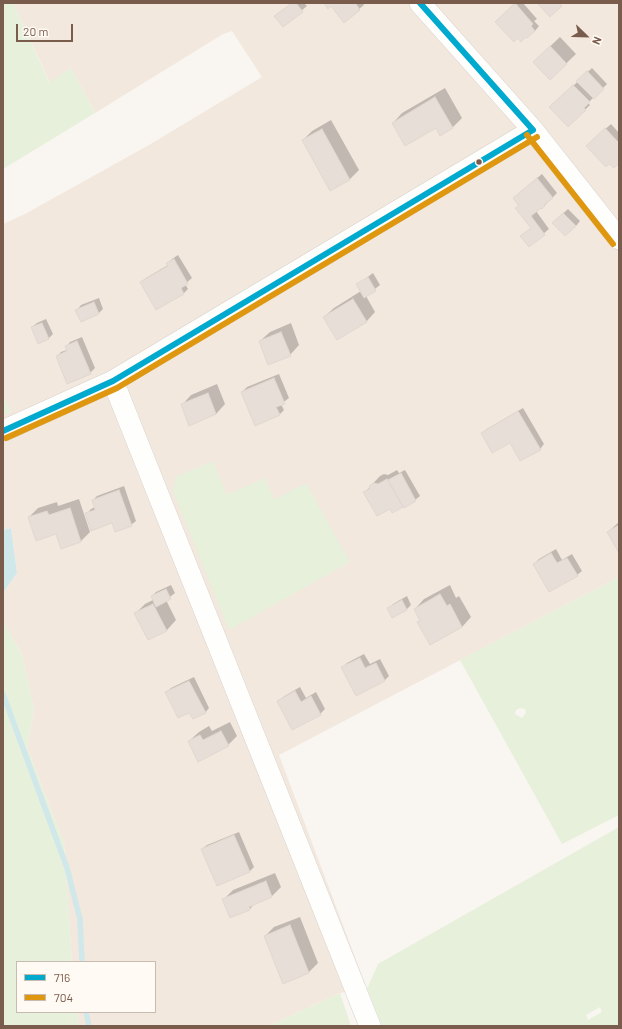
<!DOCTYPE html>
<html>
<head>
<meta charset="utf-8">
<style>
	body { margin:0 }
	#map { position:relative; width:622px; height:1029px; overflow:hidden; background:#f9f5f0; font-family:Barlow,sans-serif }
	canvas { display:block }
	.frame { position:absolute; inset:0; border:4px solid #7a5c4d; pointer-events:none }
	.legend { position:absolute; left:16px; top:961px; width:140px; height:52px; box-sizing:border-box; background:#fffaf3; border:1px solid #cabbb1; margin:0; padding:5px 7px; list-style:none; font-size:12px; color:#7a5c4d }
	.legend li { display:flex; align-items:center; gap:8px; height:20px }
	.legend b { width:20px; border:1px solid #cabbb1 }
	.north { position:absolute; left:566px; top:16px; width:40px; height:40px; -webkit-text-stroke:3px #fffaf3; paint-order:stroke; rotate:113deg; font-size:11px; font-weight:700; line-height:16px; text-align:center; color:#7a5c4d }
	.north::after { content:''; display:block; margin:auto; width:14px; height:18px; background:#7a5c4d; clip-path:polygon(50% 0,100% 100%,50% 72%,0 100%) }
	.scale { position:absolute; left:16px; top:24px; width:57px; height:18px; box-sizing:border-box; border:2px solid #7a5c4d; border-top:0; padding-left:5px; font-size:12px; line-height:14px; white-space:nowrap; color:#7a5c4d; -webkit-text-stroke:3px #fffaf3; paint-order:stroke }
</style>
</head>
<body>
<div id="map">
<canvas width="622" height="1029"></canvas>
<div class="frame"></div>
<ul class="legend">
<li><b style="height:5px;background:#00a9ce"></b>716</li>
<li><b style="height:5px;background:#de970f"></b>704</li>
</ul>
<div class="north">N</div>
<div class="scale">20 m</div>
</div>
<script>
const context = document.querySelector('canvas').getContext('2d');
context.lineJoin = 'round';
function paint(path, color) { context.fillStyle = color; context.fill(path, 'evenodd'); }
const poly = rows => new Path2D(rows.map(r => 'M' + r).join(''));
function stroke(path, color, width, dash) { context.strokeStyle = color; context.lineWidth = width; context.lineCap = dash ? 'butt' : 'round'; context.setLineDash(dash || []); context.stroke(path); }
paint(poly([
	[13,3,619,3,619,577,279,755,367,989,340,993,269,1026,79,1026,77,1012,155,1012,155,962,72,962,64,843,27,747,34,710,22,655,3,621,3,593,17,573,11,528,3,530,3,416,11,412,3,398,3,224,25,214,149,145,262,77,232,31,223,34,95,113,71,68,50,83]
]), '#f2e8de');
paint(poly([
	[3,3,13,3,49,82,71,68,95,113,3,169],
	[3,398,11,412,3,416],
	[213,461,227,495,265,478,274,500,306,483,350,562,229,630,173,491,176,477],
	[619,577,619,815,562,844,460,660],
	[520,708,525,709,526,713,522,718,515,714,516,710],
	[3,621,22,655,34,710,27,747,64,843,72,962,17,962,17,1012,77,1012,79,1026,3,1026],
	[619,827,619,1026,382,1026,367,989,378,964],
	[600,1007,602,1012,588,1020,586,1015],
	[340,993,351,1026,269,1026]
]), '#e7f0db');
paint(poly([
	[11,528,17,573,3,593,3,530]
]), '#d0e8ea');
paint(poly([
	[292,3,304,3,307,6,283,26,276,16],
	[325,3,363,3,364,5,344,21,331,5],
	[516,3,523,3,537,19,534,21,539,26,535,31,496,22],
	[560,37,576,54,550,79,543,53],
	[592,68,607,84,588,103,590,105,568,126,551,107],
	[445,88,462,118,453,127,440,134,436,127,393,123,402,113],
	[331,120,359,170,350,179,331,190,303,140,312,131],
	[611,124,619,133,619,162,592,141],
	[542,174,557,193,545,205,536,211,549,229,529,246,522,236,532,227,517,208,520,205,518,194],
	[568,209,580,221,576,226,558,218],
	[178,255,192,278,185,284,188,289,184,293,157,309,141,282,146,278,168,265,168,263,172,259],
	[373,273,380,285,366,296,375,312,366,322,324,317,334,308,361,291,357,285],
	[99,298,103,309,99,313,77,310,81,305],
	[46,319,53,334,48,339,32,327,37,323],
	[291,323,299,345,290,355,260,341,270,332],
	[82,337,95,368,90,373,57,357,61,352,67,350,66,347,70,342],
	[279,374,289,398,281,404,284,410,279,415,242,392,247,387],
	[217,384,225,404,216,414,190,424,182,405,191,395],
	[523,408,544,444,540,449,510,442,482,433,487,429],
	[397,470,399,473,405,470,420,496,415,500,402,506,390,508,365,492,380,476,384,474,388,475],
	[124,486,136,521,131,525,113,522,86,514,91,509,95,507,93,500,97,496],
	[79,499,90,532,81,541,56,533,29,517,38,508,57,502,58,506],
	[619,522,619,551,608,532],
	[556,549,562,560,572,554,582,571,577,575,534,564,539,559],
	[171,585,175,593,166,600,176,620,167,630,148,639,135,614,145,604,153,600,152,596,156,592],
	[450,585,456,598,459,596,471,617,462,627,431,644,421,620,415,609,424,599],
	[407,596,411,605,407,609,393,617,388,609,393,604],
	[364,654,370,664,380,659,389,676,385,680,357,695,342,668,347,663],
	[194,677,209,708,205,713,190,712,167,692,171,688],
	[300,687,306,698,316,692,325,709,320,714,293,728,278,701,283,697],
	[230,722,237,736,228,745,189,741,199,732,209,726,212,731],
	[239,832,254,867,249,872,202,849,207,845],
	[275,873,281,887,272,896,255,903,250,909,223,900,233,890],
	[300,917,318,963,309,972,284,983,265,936,274,927]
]), '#0003');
stroke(poly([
	[3,694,67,868,80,919,82,962],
	[86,1012,89,1026]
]), '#d0e8ea', 5.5);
const building = poly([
	[292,3,296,3,303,12,283,27,274,16,292,3],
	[324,3,357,3,356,4,360,10,344,23,331,6,328,9,324,3],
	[515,3,533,24,531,26,535,31,527,38,526,37,521,42,518,38,514,42,495,22,515,3],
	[537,3,559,3,562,6,550,17,537,3],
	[550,46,567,64,550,80,533,62,550,46],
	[587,71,604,89,594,99,576,81,587,71],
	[573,85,590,102,584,108,586,110,568,127,549,107,573,85],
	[435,97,453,128,440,136,436,128,405,146,392,123,435,97],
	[605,128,619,143,619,163,614,168,609,164,606,167,586,146,605,128],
	[322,129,350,180,330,191,302,140,322,129],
	[537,178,553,198,544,205,545,206,542,209,541,208,531,216,545,235,529,247,520,236,531,228,515,208,519,206,513,198,537,178],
	[563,213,576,226,565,236,552,223,563,213],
	[174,259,188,284,181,288,184,294,156,310,140,282,168,266,166,263,174,259],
	[368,277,376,291,364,298,356,284,368,277],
	[353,299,367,322,337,340,323,317,353,299],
	[94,302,99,314,81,322,75,310,94,302],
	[42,323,49,339,38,344,31,327,42,323],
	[281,332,291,356,268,365,259,341,281,332],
	[77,341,91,374,67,384,56,356,67,351,65,346,77,341],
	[274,378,285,404,276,407,280,415,255,426,241,392,274,378],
	[208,393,216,414,189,426,181,404,208,393],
	[518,411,541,450,520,461,510,443,492,453,481,433,518,411],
	[401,473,416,501,404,508,388,480,401,473],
	[387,479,403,507,392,513,390,509,377,516,363,492,369,489,370,485,374,483,378,484,387,479],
	[119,490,132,526,115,532,112,523,91,531,85,513,95,510,92,500,119,490],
	[70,508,81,542,61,549,56,534,36,541,28,517,47,511,49,515,70,508],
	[619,525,619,553,607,532,619,525],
	[551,553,557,563,567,558,578,576,549,592,533,564,551,553],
	[166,589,171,599,156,607,151,596,166,589],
	[440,594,447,606,450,604,462,627,430,645,417,622,420,621,414,609,440,594],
	[402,600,407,610,392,618,387,608,402,600],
	[153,604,167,631,148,640,134,613,153,604],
	[360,658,365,668,376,663,385,681,356,696,341,667,360,658],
	[189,681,206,713,193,719,189,713,178,718,165,692,189,681],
	[295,691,301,702,311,696,321,715,292,730,277,701,295,691],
	[221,731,229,746,198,762,188,741,200,735,203,740,221,731],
	[234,835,250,872,217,886,201,849,234,835],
	[266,881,272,897,249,907,250,910,230,918,222,899,266,881],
	[290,925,309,973,283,984,264,936,290,925]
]);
paint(building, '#e6ded7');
stroke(building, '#e2d8d2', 1);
const minor = poly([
	[420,3,533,130,619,239],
	[113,381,370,1026],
	[3,431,113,381,533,130]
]);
stroke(minor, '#d7d1cb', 22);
stroke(minor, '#fefefd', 21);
stroke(poly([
	[420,3,533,130],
	[3,431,113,381,533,130]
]), '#00a9ce', 6);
stroke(poly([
	[527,135,613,244],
	[6,438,117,388,537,137]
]), '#de970f', 6);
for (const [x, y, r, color] of [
	[479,162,3.5,"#7a5c4d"]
]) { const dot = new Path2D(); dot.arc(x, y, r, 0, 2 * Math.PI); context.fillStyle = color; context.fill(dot); stroke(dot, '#fffaf3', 1.5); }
</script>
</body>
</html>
